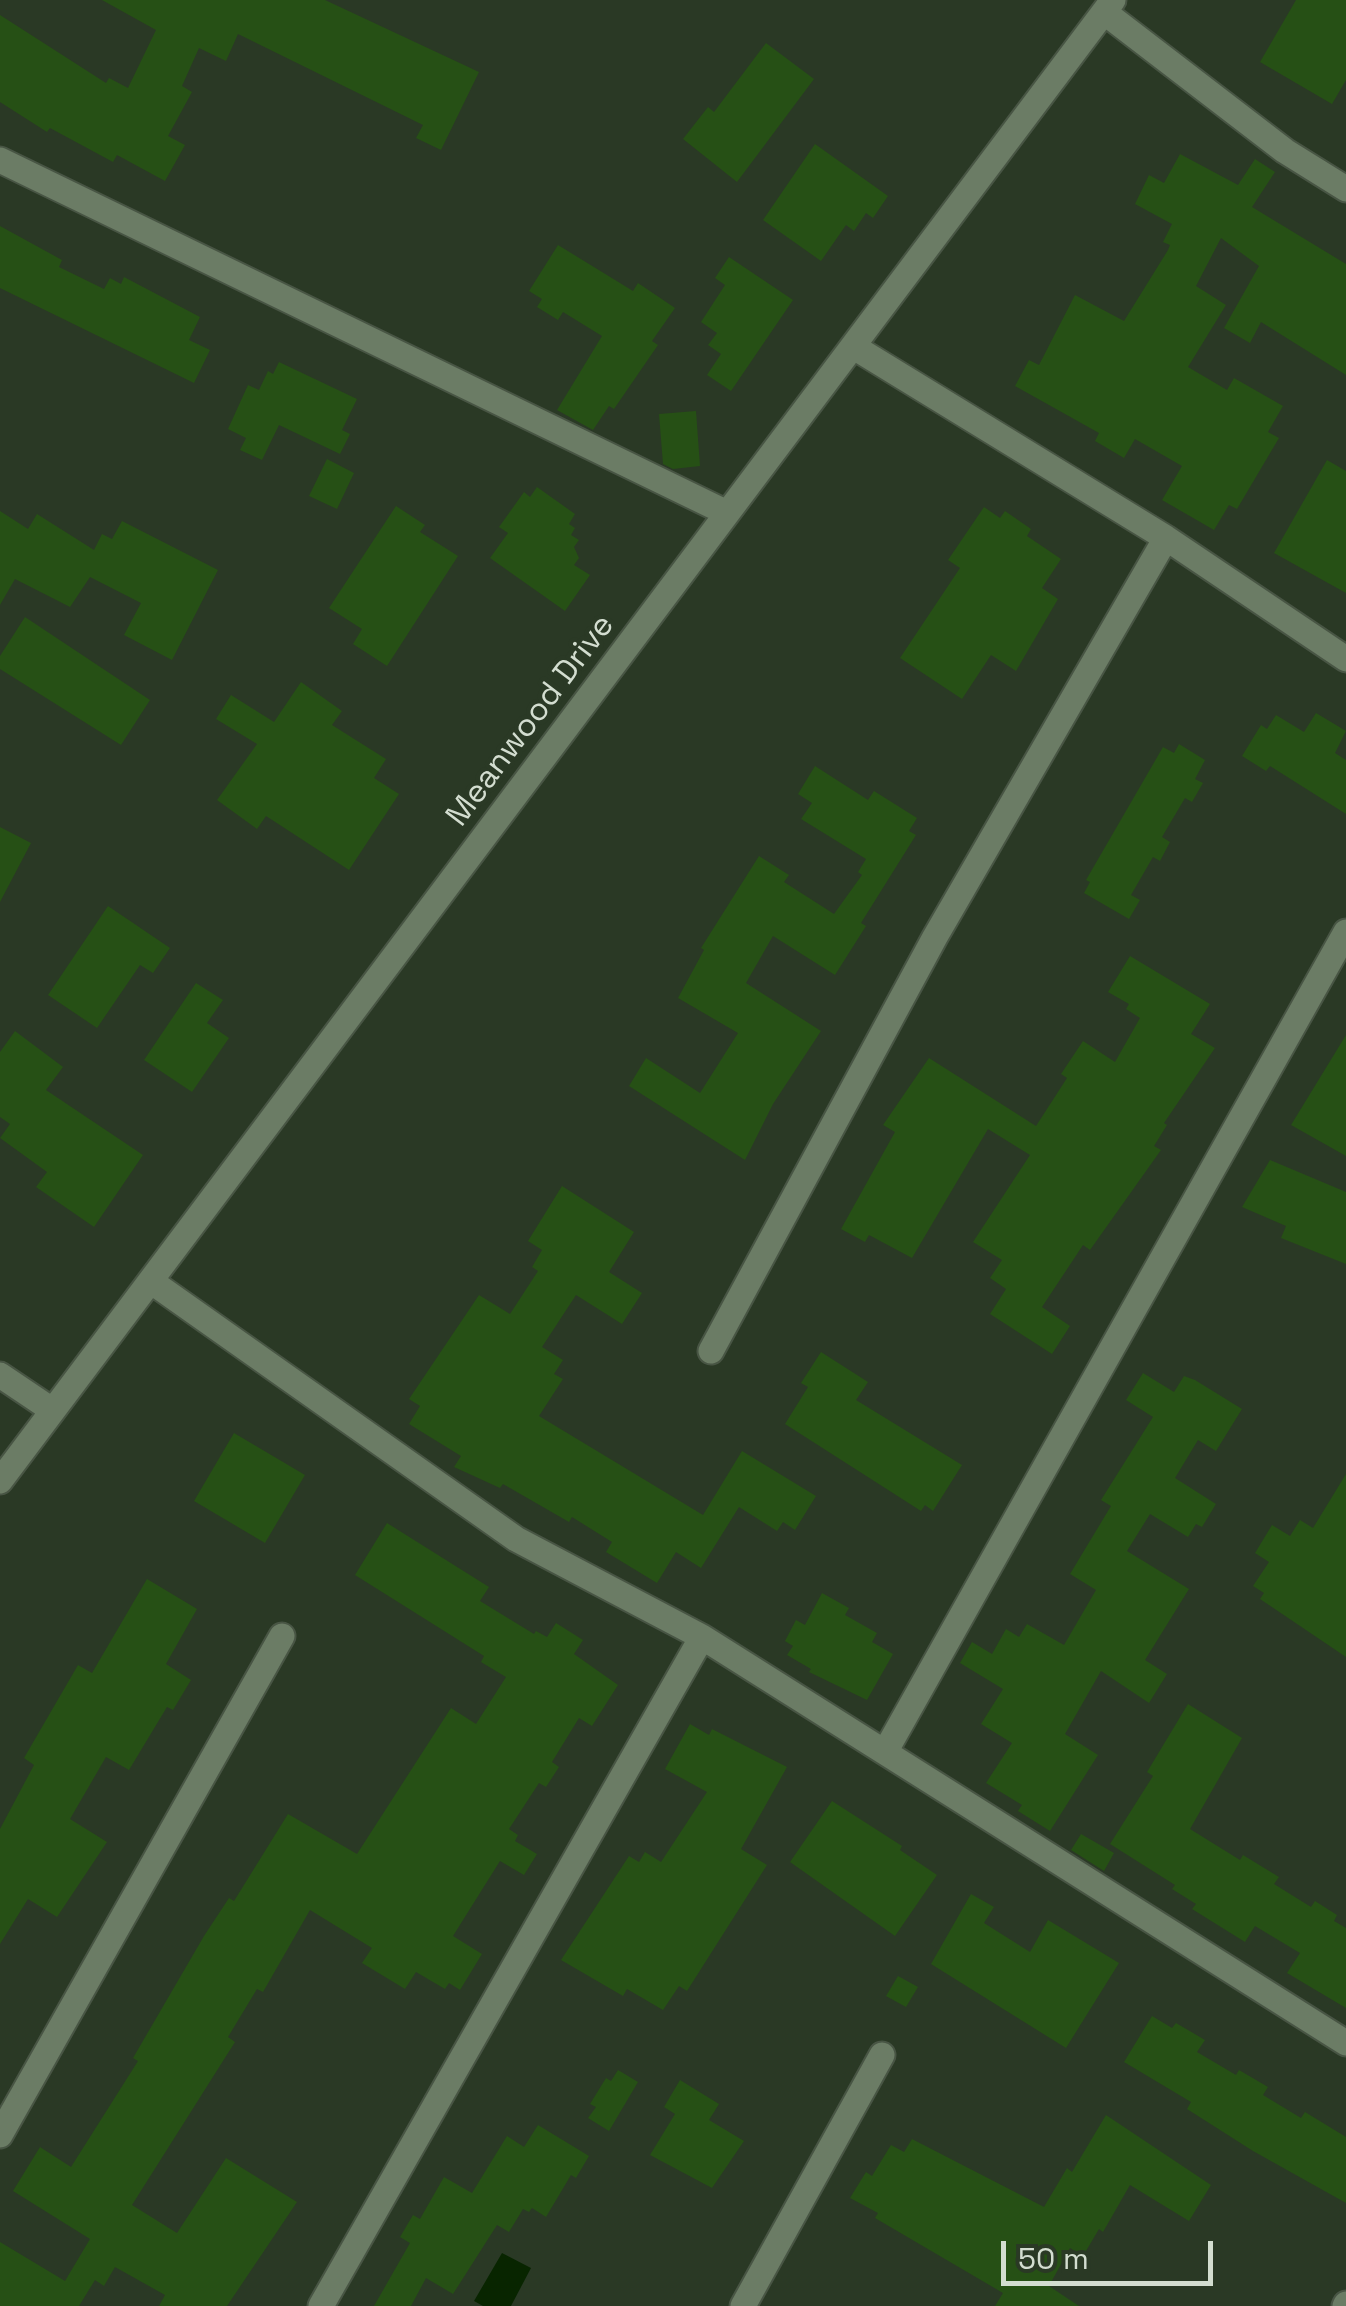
<!DOCTYPE html>
<html>
<head>
<meta charset="utf-8">
<style>
	body { margin:0 }
	#map { position:relative; width:1346px; height:2306px; overflow:hidden; background:#2a3925; font-family:"Space Grotesk",sans-serif }
	canvas { display:block }
	.scale { position:absolute; left:1001px; top:2241px; width:212px; height:45px; box-sizing:border-box; border:5px solid #d3ddd0; border-top:0; padding-left:12px; font-size:30px; line-height:35px; white-space:nowrap; color:#d3ddd0; -webkit-text-stroke:8px #2a3925; paint-order:stroke }
</style>
</head>
<body>
<div id="map">
<canvas width="1346" height="2306"></canvas>
<div class="scale">50 m</div>
</div>
<script>
const context = document.querySelector('canvas').getContext('2d');
context.lineJoin = 'round';
function paint(path, color) { context.fillStyle = color; context.fill(path, 'evenodd'); }
const poly = rows => new Path2D(rows.map(r => 'M' + r).join(''));
function stroke(path, color, width, dash) { context.strokeStyle = color; context.lineWidth = width; context.lineCap = dash ? 'butt' : 'round'; context.setLineDash(dash || []); context.stroke(path); }
function write(font, color, halo, rows, align = 'center') {
  context.font = font + ' "Space Grotesk",sans-serif'; context.lineWidth = 9; context.setLineDash([]); context.textBaseline = 'middle'; context.strokeStyle = halo; context.fillStyle = color; for (const [text, x, y, turn = 0] of rows) {
    context.save(); context.translate(x, y); context.rotate((+turn || 0) * Math.PI / 180); context.textAlign = isNaN(turn) ? turn : align; if (halo) context.strokeText(text, 0, 0); context.fillText(text, 0, 0); context.restore();
  }
}
paint(poly([
	[502,2253,531,2268,511,2306,483,2306,474,2301]
]), '#082500');
paint(poly([
	[102,0,325,0,479,72,441,150,416,138,423,125,238,34,226,61,199,48,182,86,192,92,168,136,185,145,165,181,117,155,113,162,50,128,47,132,0,102,0,15,106,83,109,78,128,88,156,30],
	[1296,0,1346,0,1346,80,1332,104,1260,62],
	[766,43,814,79,737,182,683,139,708,107,714,112],
	[815,144,888,196,873,218,866,213,854,231,846,225,821,261,763,220],
	[1180,154,1238,185,1255,159,1275,172,1252,207,1346,264,1346,375,1261,322,1250,343,1224,328,1259,266,1221,238,1196,286,1226,305,1188,367,1227,390,1234,378,1283,406,1268,432,1279,438,1237,509,1229,505,1214,530,1162,500,1182,466,1135,439,1124,458,1095,441,1099,433,1015,386,1029,360,1039,365,1075,295,1124,321,1168,250,1170,245,1163,242,1172,224,1135,204,1149,175,1164,183],
	[0,226,62,260,59,267,104,289,110,278,121,284,124,277,200,317,189,340,210,350,194,383,0,288],
	[558,245,633,291,638,283,675,308,652,341,658,345,614,409,609,406,593,430,557,410,602,336,563,312,558,320,537,307,542,299,529,291],
	[729,257,793,300,731,391,707,375,721,354,708,345,717,333,701,322,725,285,715,278],
	[279,362,357,399,342,430,350,434,340,454,279,425,262,460,240,450,246,438,228,429,248,385,259,390,268,371,273,374],
	[696,411,700,466,673,469,663,464,659,414],
	[327,459,354,473,337,509,309,496],
	[1327,460,1346,471,1346,593,1274,553],
	[537,487,575,514,569,524,575,528,571,535,579,540,574,547,579,558,574,565,590,575,565,611,490,558,508,533,499,527,524,492,530,497],
	[396,506,425,525,420,532,458,556,387,666,353,644,362,629,329,608],
	[984,507,1000,518,1005,511,1031,529,1027,536,1061,559,1042,588,1058,599,1016,671,991,655,962,699,900,658,960,568,948,560],
	[0,511,28,529,37,514,94,550,102,534,112,539,122,521,218,570,172,660,124,635,141,603,90,577,70,607,15,579,0,605],
	[25,617,150,700,121,745,0,669,0,656],
	[301,682,342,711,332,725,386,759,374,778,399,794,349,870,266,816,257,829,217,800,257,744,216,719,231,695,274,722],
	[1316,713,1346,731,1335,753,1346,760,1346,814,1270,766,1266,771,1242,756,1261,725,1267,729,1276,715,1304,732],
	[1179,744,1205,760,1195,779,1203,783,1192,802,1185,798,1162,837,1170,842,1160,861,1153,857,1131,895,1140,900,1129,919,1084,893,1090,882,1086,880,1163,747,1174,753],
	[815,766,868,800,874,791,917,818,909,831,916,835,861,923,866,926,835,975,773,936,746,983,821,1031,773,1104,745,1160,629,1086,646,1058,700,1093,738,1033,678,998,704,950,701,948,759,856,789,875,784,882,834,914,862,875,858,872,866,859,801,819,812,803,798,794],
	[0,827,31,843,0,902],
	[108,906,170,948,153,973,140,965,97,1028,48,995],
	[1130,956,1210,1004,1191,1034,1215,1048,1164,1123,1167,1125,1154,1146,1161,1150,1090,1250,1083,1245,1042,1307,1070,1326,1052,1354,990,1314,1006,1289,990,1278,1002,1260,973,1242,1030,1155,988,1129,912,1258,869,1235,865,1242,841,1229,895,1132,883,1125,929,1058,1036,1126,1067,1078,1061,1074,1083,1041,1115,1062,1140,1018,1126,1009,1129,1004,1108,992],
	[196,983,223,1000,207,1023,229,1038,192,1092,144,1060],
	[15,1031,63,1067,46,1090,143,1155,94,1227,36,1187,47,1172,0,1138,10,1124,0,1117,0,1052],
	[1346,1035,1346,1156,1291,1125],
	[1270,1160,1346,1192,1346,1264,1281,1238,1286,1226,1242,1207],
	[562,1186,634,1232,609,1272,642,1293,622,1324,576,1295,542,1347,563,1360,554,1374,563,1379,539,1416,703,1515,742,1451,816,1496,795,1530,783,1522,777,1531,739,1507,701,1568,676,1552,657,1583,606,1552,612,1542,572,1517,569,1522,503,1484,500,1488,454,1467,461,1456,409,1424,420,1406,409,1399,479,1295,510,1314,538,1271,532,1267,542,1250,528,1241],
	[821,1352,868,1382,856,1400,962,1465,933,1511,925,1505,921,1511,785,1424,808,1387,801,1383],
	[1143,1373,1174,1392,1184,1376,1195,1380,1242,1409,1216,1451,1198,1440,1175,1478,1216,1504,1202,1527,1196,1524,1188,1537,1150,1514,1127,1551,1189,1589,1145,1660,1167,1674,1149,1703,1101,1671,1065,1734,1098,1755,1050,1831,1018,1811,1022,1805,986,1783,1012,1743,981,1724,1003,1689,960,1663,972,1642,992,1654,1006,1629,1019,1637,1027,1624,1064,1645,1096,1590,1070,1574,1111,1506,1101,1500,1153,1417,1126,1400],
	[234,1433,305,1475,265,1543,194,1501],
	[1346,1474,1346,1657,1260,1599,1264,1593,1253,1586,1269,1562,1255,1553,1272,1525,1290,1536,1300,1520,1313,1528],
	[387,1523,489,1587,480,1601,534,1634,536,1631,547,1637,556,1623,583,1640,574,1654,618,1685,592,1726,579,1718,552,1762,559,1767,546,1787,539,1783,509,1829,518,1835,515,1841,537,1854,524,1875,500,1861,453,1936,482,1954,460,1990,449,1983,445,1989,416,1972,405,1989,362,1963,372,1948,310,1910,263,1992,257,1989,228,2037,235,2042,132,2205,177,2233,226,2158,297,2202,227,2306,159,2306,165,2295,115,2267,104,2286,95,2280,79,2306,0,2306,0,2242,65,2281,90,2239,13,2191,40,2147,71,2167,138,2061,133,2058,204,1936,229,1898,234,1901,288,1814,357,1854,451,1708,476,1724,506,1677,481,1662,484,1656,355,1575],
	[147,1579,197,1609,166,1664,191,1680,173,1710,167,1707,129,1770,106,1757,70,1819,107,1842,57,1917,28,1899,0,1944,0,1829,34,1765,24,1758,78,1665,92,1673],
	[822,1593,849,1608,845,1615,877,1633,872,1642,893,1654,867,1700,809,1672,811,1669,787,1655,793,1646,785,1641,796,1620,805,1625],
	[1188,1704,1242,1738,1190,1829,1240,1860,1243,1855,1279,1877,1274,1884,1311,1907,1315,1901,1337,1915,1334,1921,1346,1928,1346,2008,1287,1973,1300,1953,1255,1926,1245,1942,1192,1909,1196,1904,1172,1889,1175,1885,1110,1844,1153,1776,1147,1772],
	[690,1724,709,1735,712,1729,787,1767,741,1849,767,1865,687,1991,679,1986,663,2010,627,1989,623,1996,561,1960,629,1856,639,1862,645,1852,661,1862,707,1792,665,1769],
	[832,1801,902,1846,900,1850,937,1875,895,1936,790,1862],
	[1081,1834,1114,1853,1104,1871,1071,1850],
	[971,1894,994,1907,984,1923,1030,1952,1048,1920,1119,1963,1066,2048,931,1964],
	[898,1976,918,1987,906,2007,886,1996],
	[1152,2016,1172,2028,1176,2023,1205,2040,1197,2052,1236,2075,1239,2070,1268,2087,1263,2095,1301,2118,1305,2112,1346,2137,1346,2203,1253,2151,1187,2109,1191,2102,1124,2062],
	[618,2070,638,2082,609,2131,588,2118,596,2107,590,2104,606,2078,611,2081],
	[680,2080,719,2104,709,2120,744,2141,712,2188,650,2155,675,2114,664,2107],
	[1106,2115,1211,2185,1189,2221,1130,2185,1103,2232,1099,2229,1083,2256,1070,2248,1049,2286,1079,2306,995,2306,1003,2293,875,2218,878,2213,850,2198,866,2172,872,2176,891,2145,904,2152,912,2139,1044,2207,1067,2168,1072,2172],
	[538,2125,589,2156,576,2178,571,2175,546,2217,532,2208,529,2212,523,2209,509,2232,497,2225,453,2294,426,2278,411,2306,374,2306,410,2243,400,2237,413,2215,420,2219,444,2177,472,2193,507,2136,524,2147]
]), '#265015');
const street = poly([
	[1104,12,1285,151,1346,189],
	[0,160,727,513],
	[854,347,1166,538,1346,659],
	[152,1282,516,1539,702,1637,1346,2043],
	[711,1351,935,937,1166,538],
	[0,1375,52,1410],
	[0,1481,1113,0],
	[885,1752,1346,932],
	[0,2135,282,1636],
	[321,2306,702,1637],
	[743,2306,882,2055],
	[1345,2306,1346,2304]
]);
stroke(street, '#485544', 29);
stroke(street, '#6b7c65', 25);
write('32px', '#d3ddd0', '#2a3925', [
	["Meanwood Drive",531,721,-53]
]);
</script>
</body>
</html>
